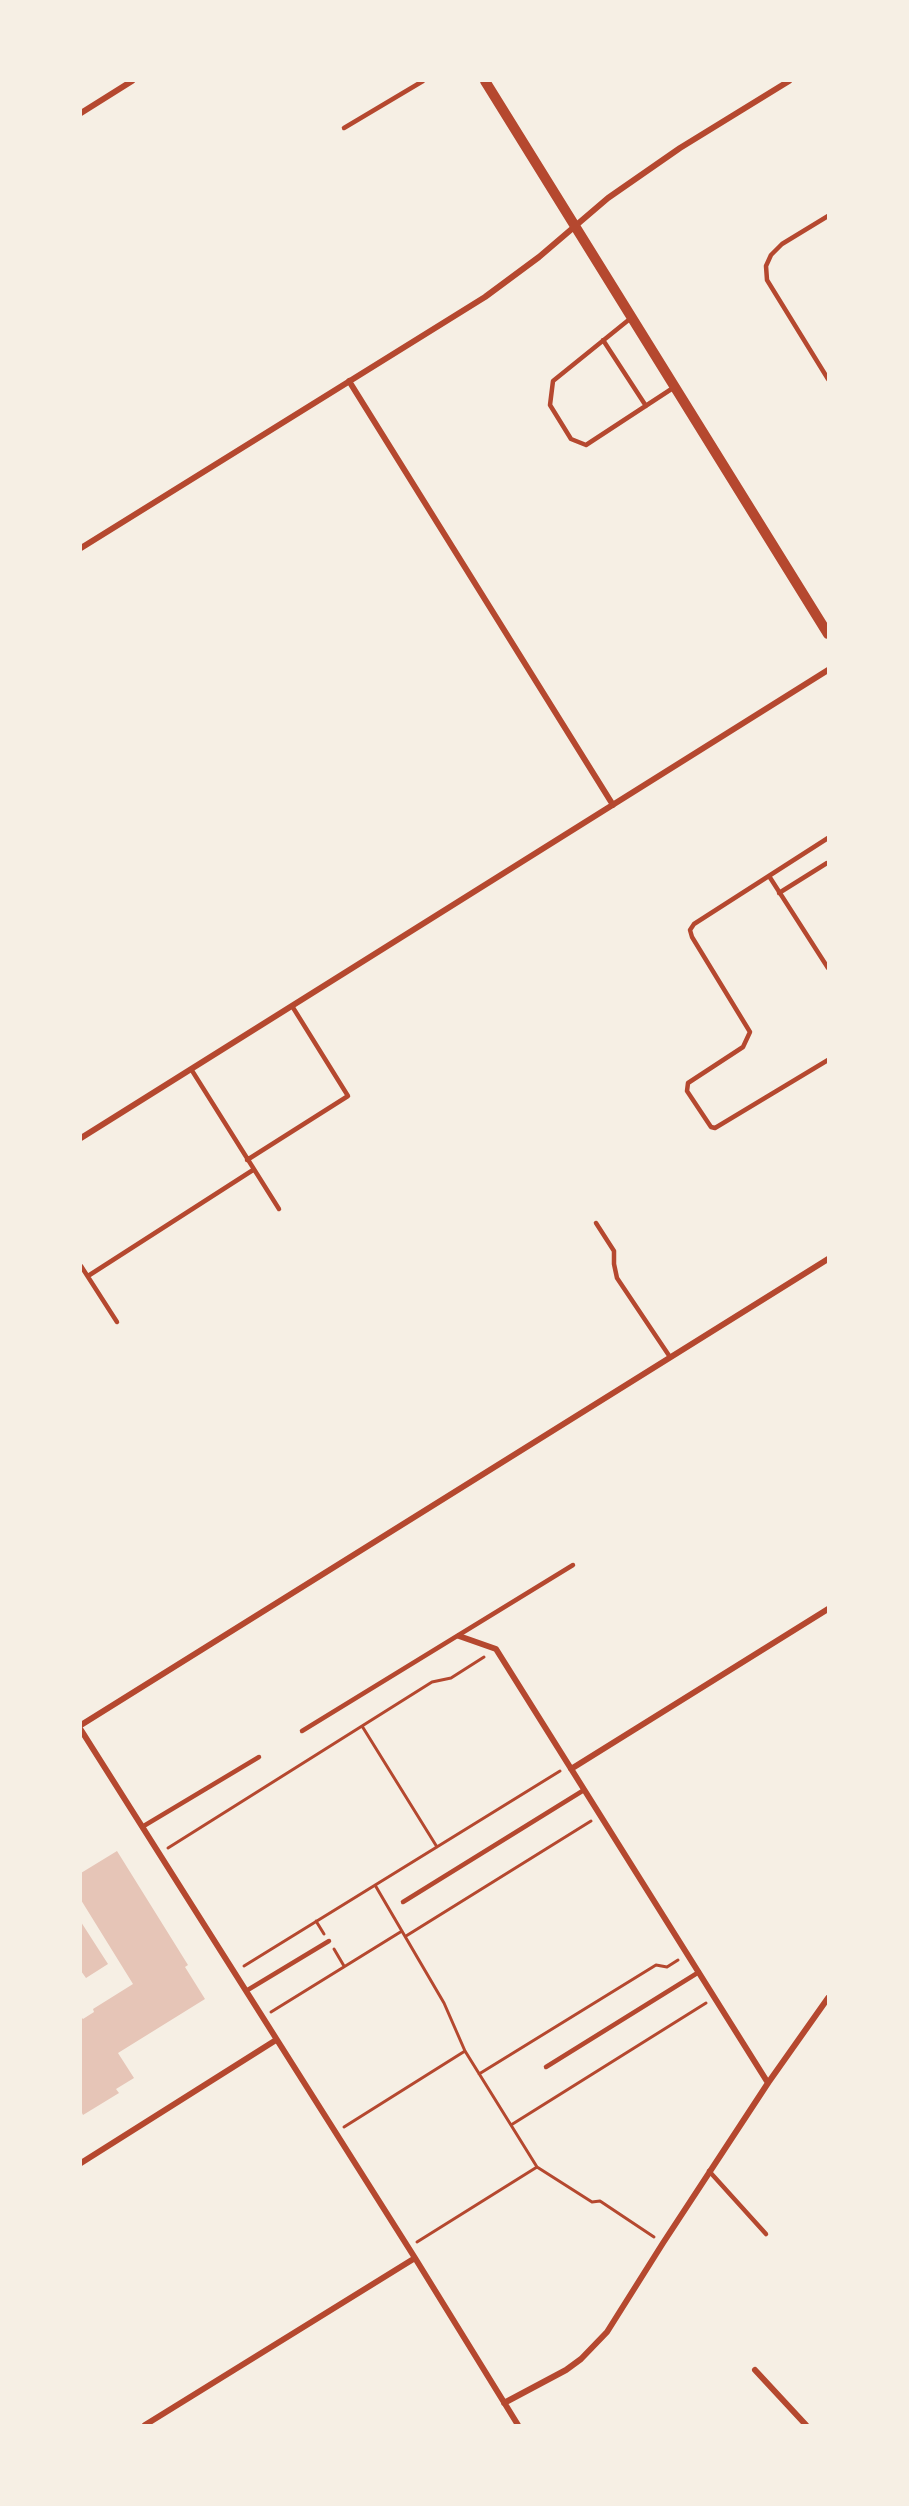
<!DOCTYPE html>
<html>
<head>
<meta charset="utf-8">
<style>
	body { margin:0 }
	#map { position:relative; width:909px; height:2506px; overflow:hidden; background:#f6efe4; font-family:Manrope,sans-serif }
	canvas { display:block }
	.frame { position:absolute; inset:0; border:82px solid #f6efe4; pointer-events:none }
</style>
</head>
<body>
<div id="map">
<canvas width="909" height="2506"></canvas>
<div class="frame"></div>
</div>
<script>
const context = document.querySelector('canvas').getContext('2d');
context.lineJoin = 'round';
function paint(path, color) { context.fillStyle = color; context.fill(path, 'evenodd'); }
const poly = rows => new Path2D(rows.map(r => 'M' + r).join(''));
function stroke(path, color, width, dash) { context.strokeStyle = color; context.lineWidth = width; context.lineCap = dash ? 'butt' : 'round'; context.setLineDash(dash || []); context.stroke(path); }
paint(poly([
	[117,1851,188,1965,185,1967,205,1999,118,2053,134,2078,116,2089,119,2093,83,2115,81,2111,81,2017,83,2019,94,2012,93,2009,133,1984,81,1900,81,1873],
	[81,1922,108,1964,86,1978,81,1971]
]), '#e6c5b7');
stroke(poly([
	[362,1726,437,1847],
	[168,1848,432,1682,451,1678,484,1657],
	[375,1885,444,2003,465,2051,537,2167,592,2202,600,2201,654,2237],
	[316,1921,324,1934],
	[406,1936,591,1821],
	[334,1949,344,1966],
	[244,1966,560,1771],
	[271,2012,402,1931],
	[479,2074,656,1965,667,1967,678,1960],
	[511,2125,706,2003],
	[344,2127,465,2051],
	[417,2242,537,2167]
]), '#b5482f', 3);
stroke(poly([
	[344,128,423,81],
	[828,216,782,244,771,255,766,266,767,280,828,379],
	[631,318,553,381,550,405,571,439,586,445,673,388],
	[603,340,646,406],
	[828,838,694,924,690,930,692,937,750,1032,743,1047,688,1083,687,1091,711,1127,715,1128,828,1060],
	[769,876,828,968],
	[779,893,827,863],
	[191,1069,279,1209],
	[247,1160,348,1096,292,1006],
	[596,1223,614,1251,614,1264,617,1278,670,1357],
	[81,1266,117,1322],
	[88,1276,253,1170],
	[302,1731,573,1565],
	[142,1827,259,1757],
	[403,1902,584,1790],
	[246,1991,329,1941],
	[546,2067,699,1972],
	[709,2171,766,2234]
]), '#b5482f', 4.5);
stroke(poly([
	[81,113,132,81],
	[349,381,613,805],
	[81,548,485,297,539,257,608,198,680,148,789,81],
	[81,1138,828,670],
	[459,1636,496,1649,768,2083],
	[81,1725,828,1259],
	[81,1730,415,2258,518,2425],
	[571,1769,828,1609],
	[81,2163,276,2040],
	[755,2370,806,2425],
	[504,2403,566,2370,581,2359,607,2332,663,2243,768,2083,828,1998],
	[145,2425,415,2258]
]), '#b5482f', 6);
stroke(poly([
	[485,81,828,634]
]), '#b5482f', 10);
</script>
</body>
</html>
